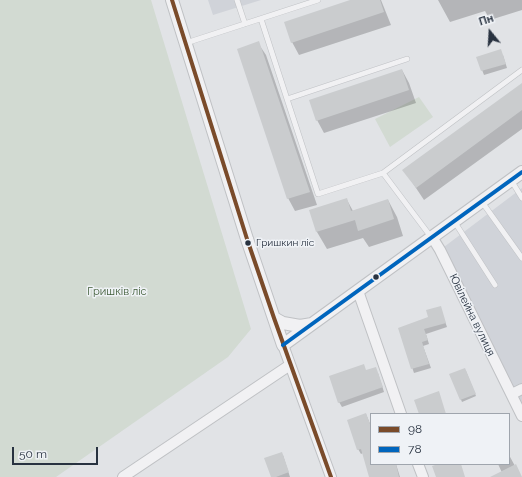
<!DOCTYPE html>
<html>
<head>
<meta charset="utf-8">
<style>
	body { margin:0 }
	#map { position:relative; width:522px; height:477px; overflow:hidden; background:#e1e3e6; font-family:Raleway,sans-serif }
	canvas { display:block }
	.legend { position:absolute; left:370px; top:413px; width:140px; height:52px; box-sizing:border-box; background:#eff2f6; border:1px solid #9fa5ad; margin:0; padding:5px 7px; list-style:none; font-size:12px; color:#283240 }
	.legend li { display:flex; align-items:center; gap:8px; height:20px }
	.legend b { width:20px; border:1px solid #9fa5ad }
	.north { position:absolute; left:470px; top:12px; width:40px; height:40px; -webkit-text-stroke:3px #eff2f6; paint-order:stroke; rotate:342deg; font-size:11px; font-weight:700; line-height:16px; text-align:center; color:#283240 }
	.north::after { content:''; display:block; margin:auto; width:14px; height:18px; background:#283240; clip-path:polygon(50% 0,100% 100%,50% 72%,0 100%) }
	.scale { position:absolute; left:12px; top:447px; width:86px; height:18px; box-sizing:border-box; border:2px solid #283240; border-top:0; padding-left:5px; font-size:12px; line-height:14px; white-space:nowrap; color:#283240; -webkit-text-stroke:3px #eff2f6; paint-order:stroke }
</style>
</head>
<body>
<div id="map">
<canvas width="522" height="477"></canvas>
<ul class="legend">
<li><b style="height:5px;background:#7a4b2a"></b>98</li>
<li><b style="height:5px;background:#0065bd"></b>78</li>
</ul>
<div class="north">Пн</div>
<div class="scale">50 m</div>
</div>
<script>
const context = document.querySelector('canvas').getContext('2d');
context.lineJoin = 'round';
function paint(path, color) { context.fillStyle = color; context.fill(path, 'evenodd'); }
const poly = rows => new Path2D(rows.map(r => 'M' + r).join(''));
function stroke(path, color, width, dash) { context.strokeStyle = color; context.lineWidth = width; context.lineCap = dash ? 'butt' : 'round'; context.setLineDash(dash || []); context.stroke(path); }
function write(font, color, halo, rows, align = 'center') {
  context.font = font + ' Raleway,sans-serif'; context.lineWidth = 3; context.setLineDash([]); context.textBaseline = 'middle'; context.strokeStyle = halo; context.fillStyle = color; for (const [text, x, y, turn = 0] of rows) {
    context.save(); context.translate(x, y); context.rotate((+turn || 0) * Math.PI / 180); context.textAlign = isNaN(turn) ? turn : align; if (halo) context.strokeText(text, 0, 0); context.fillText(text, 0, 0); context.restore();
  }
}
paint(poly([
	[208,0,261,0,213,15],
	[522,188,522,415,440,250]
]), '#d0d3d9');
paint(poly([
	[0,0,151,0,251,329,228,357,56,477,0,477],
	[419,97,433,117,390,147,375,119]
]), '#d2dad2');
paint(poly([
	[353,0,381,0,391,25,299,55,292,42],
	[438,0,522,0,522,10,490,20,485,11,450,22],
	[258,43,266,55,317,205,295,211,288,198],
	[503,55,507,68,484,75,477,57],
	[402,70,409,83,416,103,324,133,317,120],
	[522,84,522,129,424,200,404,170],
	[347,200,353,211,388,200,397,217,403,236,369,247,363,238,327,249,317,232,311,211],
	[440,307,447,327,426,334,429,344,423,346,431,368,414,373,399,329,430,318],
	[366,370,378,373,384,392,342,407,339,402],
	[466,371,476,396,462,402,451,375],
	[366,414,371,426,371,464,396,464,400,477,370,477,363,453,361,454,358,449],
	[283,455,290,477,272,477],
	[509,455,521,477,504,477,498,464,509,464]
]), '#0003');
paint(poly([
	[350,0,380,0,384,12,291,43,284,22],
	[259,41,310,192,287,199,237,49],
	[501,49,506,64,481,71,476,57],
	[402,69,409,90,316,121,309,100],
	[522,83,522,110,416,188,402,170],
	[347,198,351,211,388,199,394,219,358,231,355,220,316,232,309,210],
	[441,306,446,323,424,329,428,340,422,342,429,364,411,369,398,328,428,317,426,310],
	[364,364,366,370,376,367,383,387,338,403,329,376],
	[465,368,476,394,460,400,449,374],
	[439,391,446,414,419,414,414,400],
	[366,413,371,427,371,464,396,464,399,477,369,477,361,449,357,450,347,420],
	[282,452,289,472,276,477,271,477,264,458],
	[438,464,461,464,465,477,436,477,432,466],
	[516,464,522,477,490,477]
]), '#caccce');
const service = poly([
	[237,0,245,24],
	[261,19,287,99,407,59],
	[186,43,318,0],
	[287,99,318,194,383,173,431,237],
	[383,173,522,70],
	[511,180,522,198],
	[482,202,522,258],
	[454,221,495,285]
]);
const minor = poly([
	[432,237,440,250,522,416],
	[358,291,401,414],
	[283,345,331,477],
	[512,394,522,389],
	[418,464,423,477],
	[123,477,290,365]
]);
const tertiary = poly([
	[172,0,247,239,283,345,522,172],
	[274,318,283,323,300,326,312,324]
]);
stroke(service, '#bfc1c4', 6);
stroke(minor, '#bfc1c4', 12);
stroke(tertiary, '#bfc1c4', 14);
stroke(service, '#f1f1f3', 5);
stroke(minor, '#f1f1f3', 10);
stroke(tertiary, '#f1f1f3', 12);
stroke(poly([
	[172,0,247,239,274,318,331,477]
]), '#7a4b2a', 4);
stroke(poly([
	[283,345,522,172]
]), '#0065bd', 4);
for (const [x, y, r, color] of [
	[248,243,3.5,"#283240"],
	[376,277,3.5,"#283240"]
]) { const dot = new Path2D(); dot.arc(x, y, r, 0, 2 * Math.PI); context.fillStyle = color; context.fill(dot); stroke(dot, '#eff2f6', 1.5); }
write('10px', '#283240', '#eff2f6', [
	["Гришкин ліс",256,243]
], 'left');
write('11px', '#3e5b36', '#eff2f6', [
	["Гришків ліс",117,292]
]);
write('11px', '#283240', '#eff2f6', [
	["Ювілейна вулиця",472,315,64]
]);
</script>
</body>
</html>
